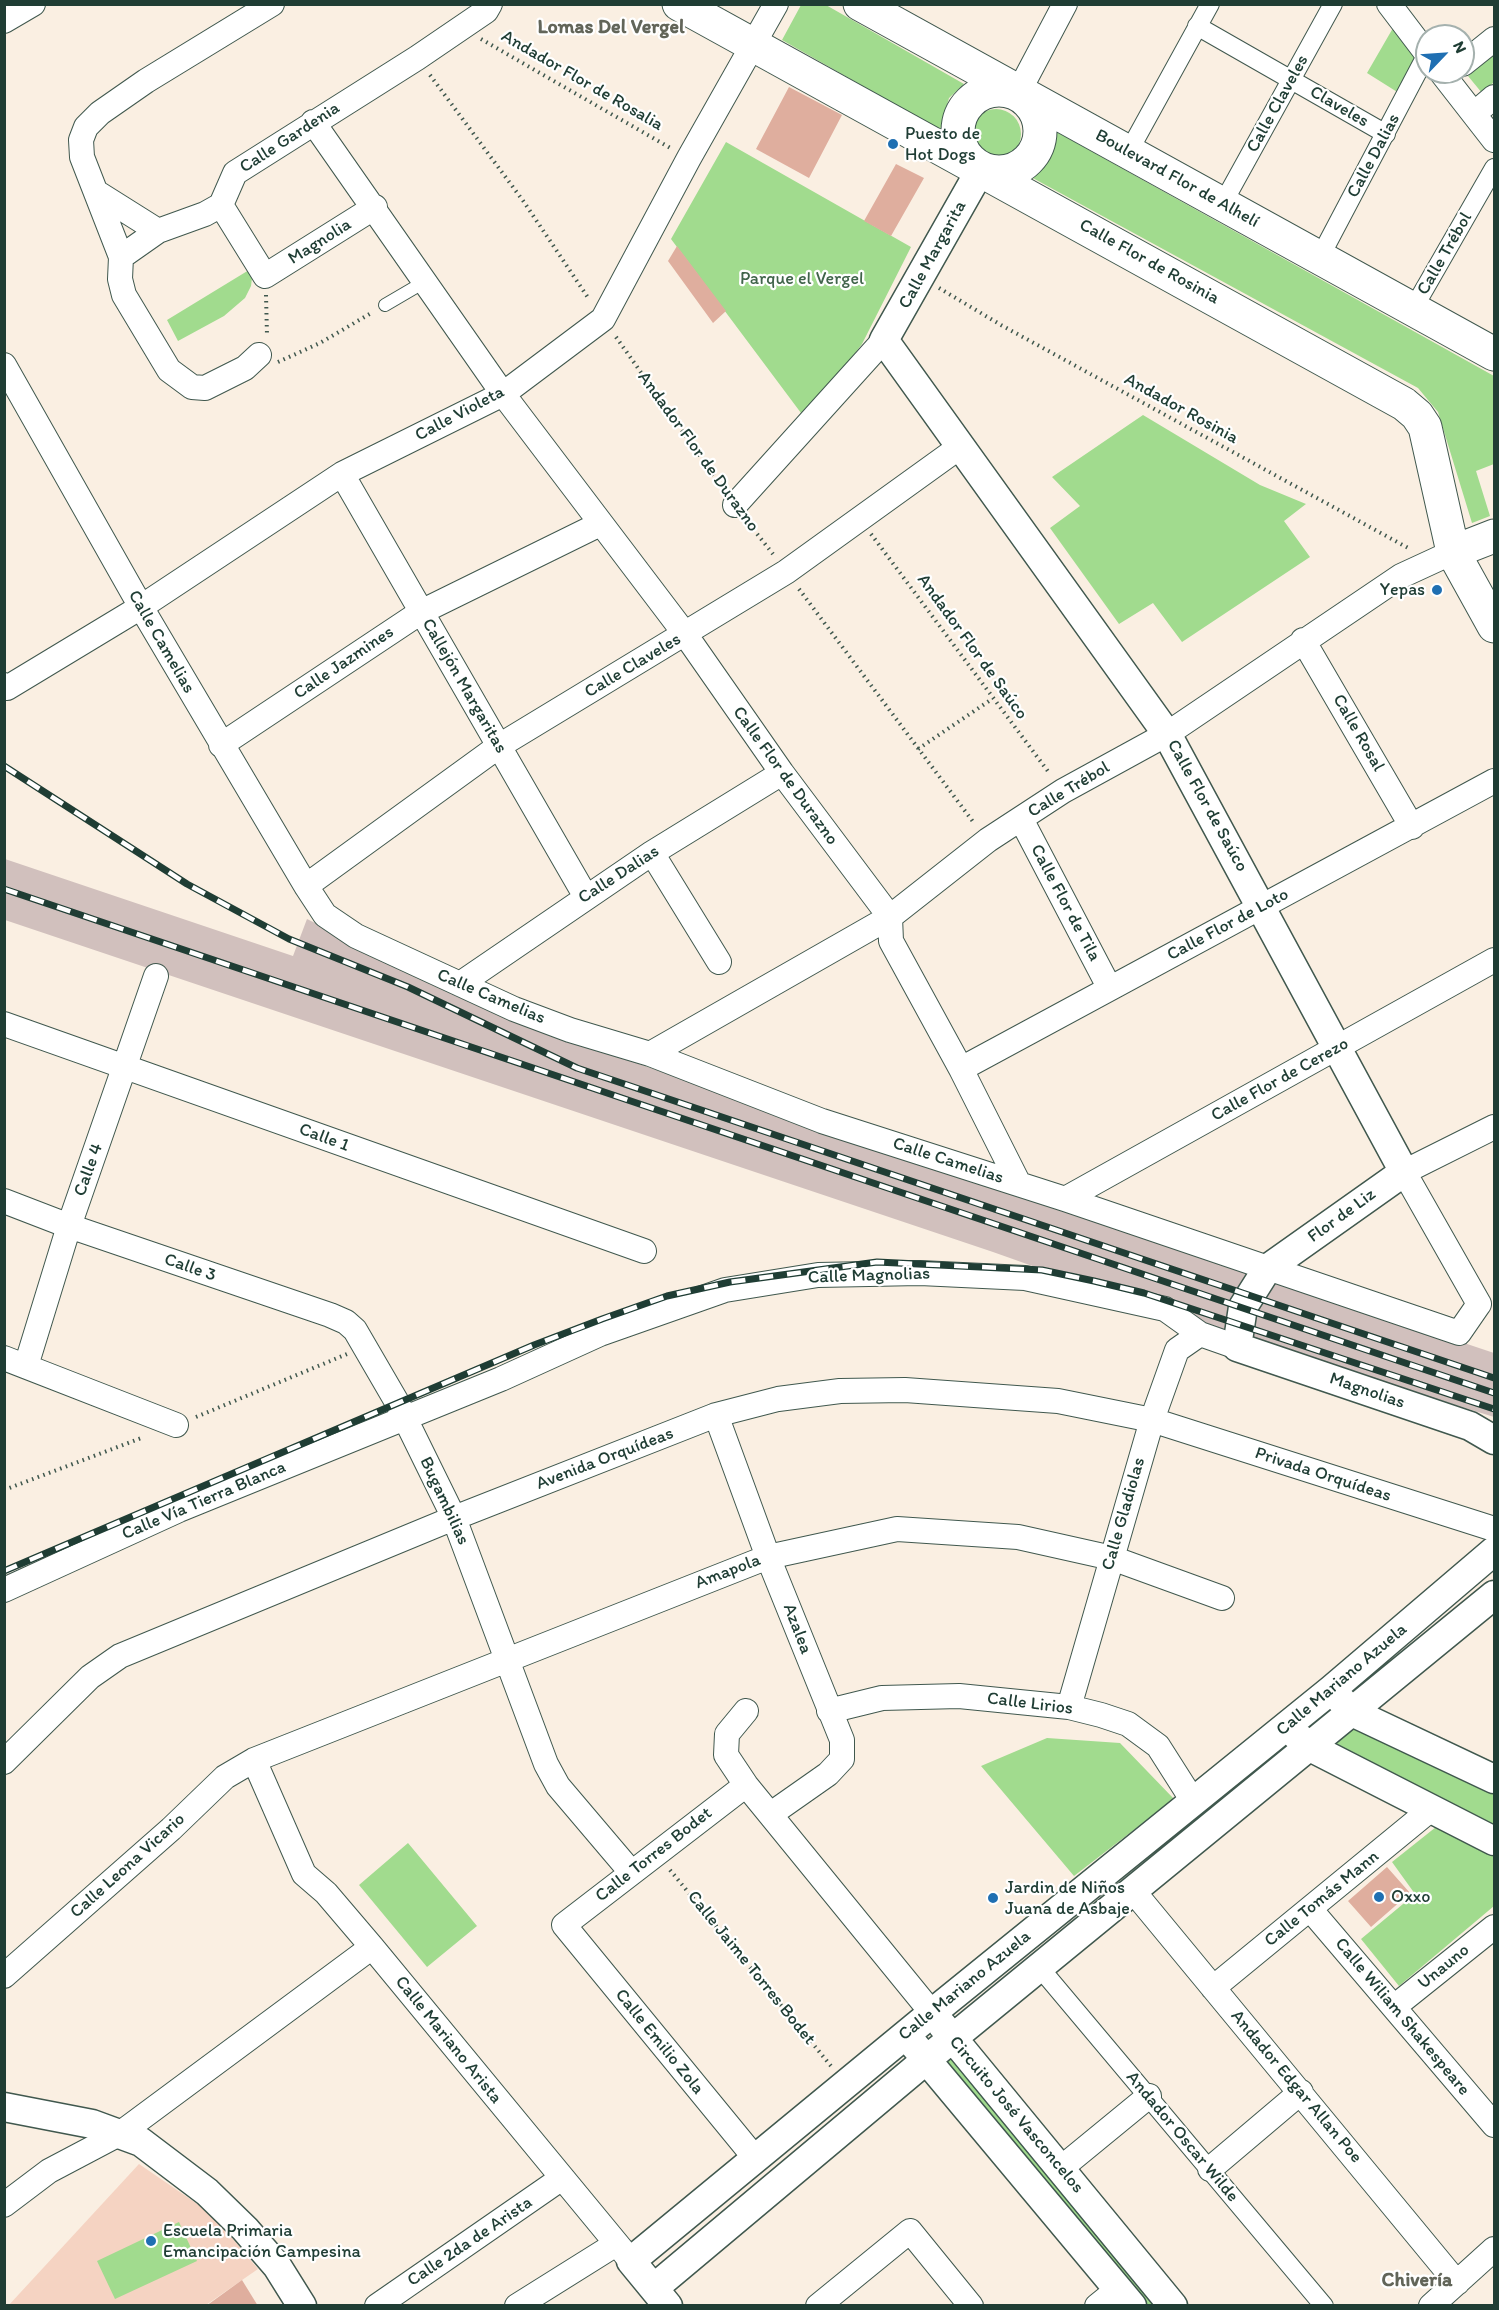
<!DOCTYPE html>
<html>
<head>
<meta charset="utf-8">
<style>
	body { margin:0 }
	#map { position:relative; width:1499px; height:2310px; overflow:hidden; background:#faefe2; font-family:Itim,sans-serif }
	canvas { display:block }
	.frame { position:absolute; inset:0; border:6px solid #1f3d34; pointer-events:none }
	.north { position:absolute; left:1415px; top:24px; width:60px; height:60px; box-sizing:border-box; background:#fff; border:2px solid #a5b1ae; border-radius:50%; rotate:65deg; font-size:16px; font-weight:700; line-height:24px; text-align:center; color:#1f3d34 }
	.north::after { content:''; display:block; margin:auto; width:21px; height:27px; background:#1f6fb2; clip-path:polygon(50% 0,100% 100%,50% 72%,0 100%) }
</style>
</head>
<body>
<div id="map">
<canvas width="1499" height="2310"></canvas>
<div class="frame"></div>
<div class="north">N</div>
</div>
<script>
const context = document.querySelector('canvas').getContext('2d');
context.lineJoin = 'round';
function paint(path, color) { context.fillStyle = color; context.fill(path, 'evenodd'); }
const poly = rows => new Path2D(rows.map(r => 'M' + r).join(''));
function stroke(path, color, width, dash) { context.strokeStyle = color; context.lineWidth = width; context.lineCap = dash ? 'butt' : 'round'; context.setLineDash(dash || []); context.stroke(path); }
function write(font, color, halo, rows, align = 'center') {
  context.font = font + ' Itim,sans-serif'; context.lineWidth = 4.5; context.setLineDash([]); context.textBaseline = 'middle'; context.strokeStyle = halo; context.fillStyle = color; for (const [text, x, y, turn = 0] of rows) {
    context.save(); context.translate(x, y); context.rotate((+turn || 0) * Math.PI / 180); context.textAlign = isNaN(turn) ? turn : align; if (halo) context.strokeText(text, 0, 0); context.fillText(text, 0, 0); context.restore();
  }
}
paint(poly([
	[139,2164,212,2214,258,2269,206,2305,8,2306]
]), '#f5d3c2');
paint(poly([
	[5,859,293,956,307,919,422,976,622,1058,866,1143,1494,1353,1494,1417,1179,1318,993,1252,5,920]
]), '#d1c0bd');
paint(poly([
	[801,5,826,5,964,84,949,98,940,130,782,40],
	[1393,28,1418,62,1402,95,1367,73],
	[1494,55,1494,82,1482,93,1468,76],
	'971 134a25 25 0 1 1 50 0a25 25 0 1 1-50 0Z',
	[1055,131,1494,376,1494,464,1476,471,1490,516,1472,523,1438,412,1418,388,1029,176,1048,157],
	[726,142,911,247,862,344,836,378,801,413,671,239],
	[249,270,252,278,251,286,245,298,224,316,178,341,167,320],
	[1143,415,1260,485,1306,504,1284,521,1310,557,1182,642,1153,603,1119,624,1050,528,1080,506,1052,477],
	[1347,1727,1365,1731,1494,1792,1494,1830,1338,1752,1335,1737],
	[1047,1738,1120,1743,1174,1799,1074,1876,981,1766],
	[1436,1827,1494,1853,1494,1906,1399,1986,1361,1939,1415,1894,1392,1862],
	[408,1843,477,1926,427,1967,359,1885],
	[952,2050,1164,2305,1141,2305,938,2061],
	[179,2222,197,2261,115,2299,97,2261]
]), '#a1db8e');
paint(poly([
	[789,87,842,115,809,178,756,149],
	[896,164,924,178,891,236,864,221],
	[677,246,726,311,713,323,668,261],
	[1387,1867,1410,1893,1371,1927,1348,1901],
	[242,2280,258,2306,206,2306]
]), '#dfae9e');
const service = poly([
	[385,305,426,281]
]);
const pedestrian = poly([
	[1197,26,1386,134],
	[1129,151,1210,4],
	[1223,203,1333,4],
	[1320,257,1427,54],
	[1413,309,1494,168],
	[1040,1968,1324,2306]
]);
const minor = poly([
	[1389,4,1427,54],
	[4,21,33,4],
	[1463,64,1494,39],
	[1441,72,1494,140],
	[1018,93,1065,4],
	[1474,114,1494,97],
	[313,122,503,394,685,634,782,773,890,917,891,941,961,1069,1019,1184],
	[96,192,158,231,205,214,221,205,235,173,417,58,486,11,490,4],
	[221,205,265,276,375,207],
	[121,257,158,231],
	[259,355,245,368,205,388,192,387,169,370,124,295,120,279,121,257,82,157,81,140,86,127,100,113,146,81,272,4],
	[4,365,141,607,306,886,325,915,356,936,514,1009,570,1030,650,1054,822,1121,1065,1199,1459,1333,1479,1304],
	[342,474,586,897],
	[735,505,884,340],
	[1303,640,1412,827],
	[4,685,7,688,141,607,342,474,503,394,603,319,689,158,776,4],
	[221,745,421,612,600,524],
	[1021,819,1109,987],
	[652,853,719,962],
	[306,886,499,746,786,572,961,446],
	[460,984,652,853,782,773],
	[4,1024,644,1251],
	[650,1054,890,917,988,840,1063,791,1167,734,1401,576,1453,552],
	[961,1069,1494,781],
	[1065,1199,1494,960],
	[4,1201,69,1226,330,1315,346,1322,355,1330,398,1404,454,1518,546,1764,558,1786,631,1872],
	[1479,1304,1404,1172,1494,1127],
	[4,1358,176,1425],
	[26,1366,69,1226,156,976],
	[716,1415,768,1557,842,1740,842,1759,828,1774,771,1814],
	[4,1590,179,1510,501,1379,600,1334,725,1290,818,1275,920,1273,1025,1278,1165,1309,1200,1334,1237,1347],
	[1069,1707,1152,1420,1177,1350,1200,1334],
	[746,1711,727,1734,726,1755,746,1785,932,2013],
	[829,1711,882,1698,959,1696,1069,1707,1101,1715,1128,1724,1158,1746,1193,1801],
	[254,1760,304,1874,326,1893,372,1947,631,2261],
	[4,1762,90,1677,120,1656,454,1518,716,1415,778,1399,840,1391,905,1390,1058,1401,1152,1420,1494,1529],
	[746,1785,564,1925,755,2158],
	[1134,1892,1457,2283],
	[1310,1909,1494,2125],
	[4,1976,171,1829,225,1777,254,1760,768,1557,897,1529,1018,1537,1112,1558,1222,1598],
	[1213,1988,1430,1810],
	[1394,2007,1494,1927],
	[1060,2169,1149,2096],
	[1210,2169,1301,2092],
	[4,2205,49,2171,121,2133,372,1947],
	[377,2306,562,2178],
	[517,2306,616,2244],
	[818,2306,910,2231,971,2306],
	[1097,2306,1118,2289],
	[1431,2306,1494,2249]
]);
const tertiary = poly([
	[981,169,884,340,1167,734,1404,1172,1267,1269,1243,1307,1237,1347,1470,1426,1494,1440],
	[1340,1699,1352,1712,1494,1779],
	[1297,1736,1310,1747,1494,1841],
	[942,2025,1173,2306],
	[915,2046,1132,2306],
	[4,2107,92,2124,141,2142,207,2192,245,2229,277,2266,302,2306],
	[654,2288,926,2060,1494,1595],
	[668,2306,631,2261,932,2013,1331,1690,1494,1551]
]);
const secondary = poly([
	[679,4,1404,404,1417,415,1425,427,1453,552,1494,626],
	[860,4,1494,354],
	'958 131a41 41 0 1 1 82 0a41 41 0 1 1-82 0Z',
	[1453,552,1494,536]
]);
stroke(service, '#40584e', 14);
stroke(pedestrian, '#40584e', 20);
stroke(minor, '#40584e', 26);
stroke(tertiary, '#40584e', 31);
stroke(secondary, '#40584e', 35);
stroke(poly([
	[481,39,672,149],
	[430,75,524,202,589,299],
	[939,288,1001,325,1410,549],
	[266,295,267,335],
	[616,337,722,487],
	[278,362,320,343,373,312],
	[746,520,773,554],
	[871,534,1050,774],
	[799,589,974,823],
	[918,749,992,699],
	[196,1417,347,1354],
	[4,1490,144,1437],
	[670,1870,831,2066]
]), '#40584e', 4, [1.5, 4.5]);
stroke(service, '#fff', 12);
stroke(pedestrian, '#fff', 18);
stroke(minor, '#fff', 24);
stroke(tertiary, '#fff', 28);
stroke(secondary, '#fff', 33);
const rail = poly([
	[4,766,187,884,289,939,408,987,577,1068,1494,1378],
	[4,889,1494,1393],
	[4,1571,534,1345,602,1319,667,1296,730,1282,877,1262,1042,1270,1094,1281,1144,1293,1494,1409]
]);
stroke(rail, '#1f3d34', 7);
stroke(rail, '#fff', 4.5, [14]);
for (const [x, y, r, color] of [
	[893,144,6,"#1f6fb2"],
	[1437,590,6,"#1f6fb2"],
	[1379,1897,6,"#1f6fb2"],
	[993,1898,6,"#1f6fb2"],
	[151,2241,6,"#1f6fb2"]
]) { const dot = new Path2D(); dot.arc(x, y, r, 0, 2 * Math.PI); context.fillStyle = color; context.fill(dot); stroke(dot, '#fff', 2); }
write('18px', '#1f3d34', '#fff', [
	["Andador Flor de Rosalia",582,81,30],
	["Calle Claveles",1278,104,-61],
	["Claveles",1339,107,30],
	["Calle Gardenia",290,138,-33],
	["Calle Dalias",1374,156,-62],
	["Boulevard Flor de Alhelí",1177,179,29],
	["Magnolia",320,242,-32],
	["Calle Trébol",1445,254,-60],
	["Calle Margarita",933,255,-61],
	["Calle Flor de Rosinia",1149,262,29],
	["Andador Rosinia",1181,409,29],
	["Calle Violeta",460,414,-28],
	["Andador Flor de Durazno",698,452,54],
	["Calle Camelias",161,642,60],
	["Andador Flor de Saúco",972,647,54],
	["Calle Jazmines",344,663,-34],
	["Calle Claveles",633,666,-31],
	["Callejón Margaritas",464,686,60],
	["Calle Rosal",1358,733,60],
	["Calle Flor de Durazno",785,776,54],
	["Calle Trébol",1069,790,-31],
	["Calle Flor de Saúco",1207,806,61],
	["Calle Dalias",619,875,-33],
	["Calle Flor de Tila",1065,903,62],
	["Calle Flor de Loto",1228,925,-28],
	["Calle Camelias",491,997,23],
	["Calle Flor de Cerezo",1280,1080,-29],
	["Calle 1",324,1138,20],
	["Calle Camelias",948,1161,18],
	["Calle 4",89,1170,-70],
	["Flor de Liz",1342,1216,-36],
	["Calle 3",190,1268,19],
	["Calle Magnolias",869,1276,-2],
	["Magnolias",1367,1391,19],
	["Avenida Orquídeas",605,1459,-21],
	["Privada Orquídeas",1323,1475,18],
	["Calle Vía Tierra Blanca",204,1501,-23],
	["Bugambilias",444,1501,65],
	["Calle Gladiolas",1124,1514,-74],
	["Amapola",728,1572,-21],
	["Azalea",797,1629,69],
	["Calle Mariano Azuela",1342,1680,-40],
	["Calle Lirios",1030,1704,7],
	["Calle Torres Bodet",654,1855,-38],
	["Calle Leona Vicario",128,1866,-42],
	["Calle Tomás Mann",1322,1899,-39],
	["Unauno",1444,1967,-39],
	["Calle Jaime Torres Bodet",751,1968,51],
	["Calle Mariano Azuela",965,1986,-39],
	["Calle Wiliam Shakespeare",1402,2017,50],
	["Calle Mariano Arista",448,2040,51],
	["Calle Emilio Zola",659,2042,51],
	["Andador Edgar Allan Poe",1296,2087,50],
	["Circuito José Vasconcelos",1016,2115,50],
	["Andador Oscar Wilde",1182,2137,50],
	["Calle 2da de Arista",470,2242,-34]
]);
write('18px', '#1f3d34', '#fff', [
	["Puesto de",905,134],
	["Hot Dogs",905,155],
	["Yepas",1425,590,"right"],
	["Jardin de Niños",1005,1888],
	["Juana de Asbaje",1005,1909],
	["Oxxo",1391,1897],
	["Escuela Primaria",163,2231],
	["Emancipación Campesina",163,2252]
], 'left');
write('18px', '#40644a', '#fff', [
	["Parque el Vergel",802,279]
]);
write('bold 20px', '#626559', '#fff', [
	["Lomas Del Vergel",611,28],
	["Chivería",1417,2281]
]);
</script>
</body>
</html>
